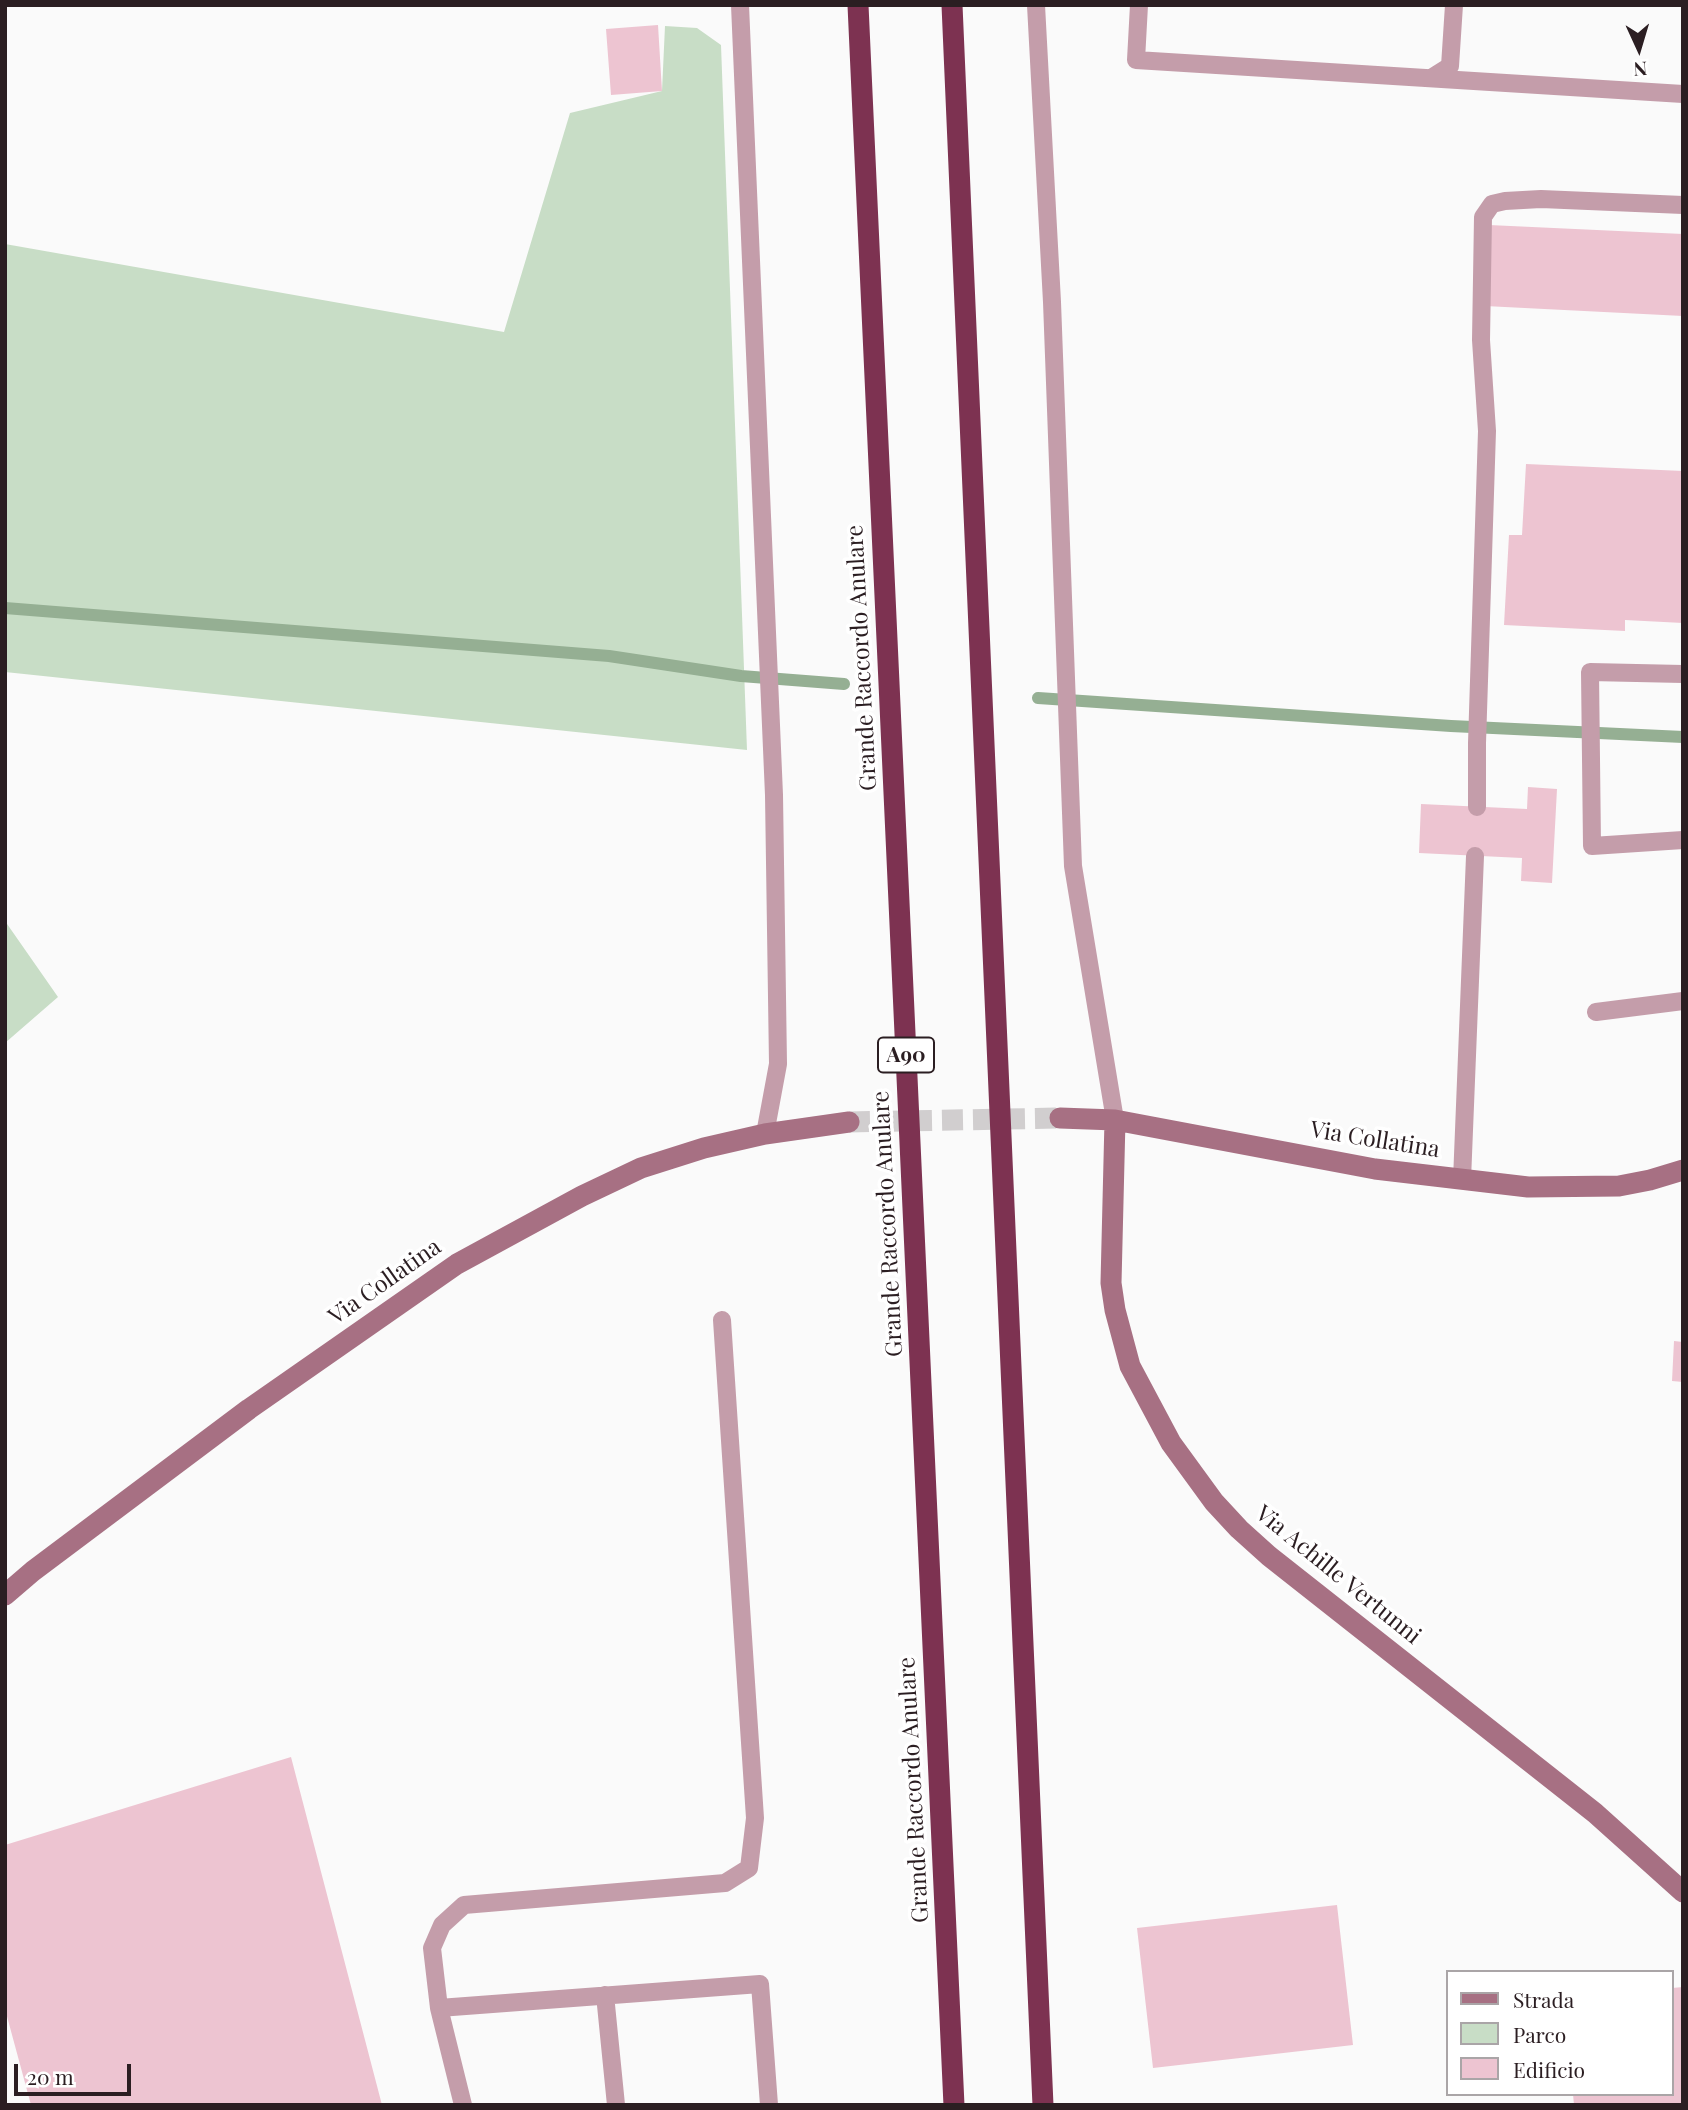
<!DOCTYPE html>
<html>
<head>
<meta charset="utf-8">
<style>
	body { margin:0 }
	#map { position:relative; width:1688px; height:2110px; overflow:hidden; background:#fafafa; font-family:"Playfair Display",serif }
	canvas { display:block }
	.frame { position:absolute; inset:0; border:7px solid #2b1e22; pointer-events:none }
	.legend { position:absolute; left:1446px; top:1970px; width:228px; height:126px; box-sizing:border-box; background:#fff; border:2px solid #aaa5a7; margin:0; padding:9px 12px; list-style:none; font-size:21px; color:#2b1e22 }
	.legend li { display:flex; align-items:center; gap:14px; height:35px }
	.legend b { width:35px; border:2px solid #aaa5a7 }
	.north { position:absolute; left:1604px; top:14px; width:70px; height:70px; -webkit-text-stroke:5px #fff; paint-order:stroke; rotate:176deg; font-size:19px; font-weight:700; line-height:28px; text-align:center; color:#2b1e22 }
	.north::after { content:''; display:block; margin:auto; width:24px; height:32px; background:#2b1e22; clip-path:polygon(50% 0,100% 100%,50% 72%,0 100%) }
	.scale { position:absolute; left:14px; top:2064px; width:117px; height:32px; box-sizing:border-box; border:4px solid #2b1e22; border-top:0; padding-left:9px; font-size:21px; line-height:24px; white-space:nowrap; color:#2b1e22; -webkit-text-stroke:5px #fff; paint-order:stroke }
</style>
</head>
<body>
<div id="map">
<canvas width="1688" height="2110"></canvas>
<div class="frame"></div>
<ul class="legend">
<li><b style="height:9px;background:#a77083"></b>Strada</li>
<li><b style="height:19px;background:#c8ddc6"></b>Parco</li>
<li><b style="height:19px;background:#edc4d1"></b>Edificio</li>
</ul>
<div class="north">N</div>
<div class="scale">20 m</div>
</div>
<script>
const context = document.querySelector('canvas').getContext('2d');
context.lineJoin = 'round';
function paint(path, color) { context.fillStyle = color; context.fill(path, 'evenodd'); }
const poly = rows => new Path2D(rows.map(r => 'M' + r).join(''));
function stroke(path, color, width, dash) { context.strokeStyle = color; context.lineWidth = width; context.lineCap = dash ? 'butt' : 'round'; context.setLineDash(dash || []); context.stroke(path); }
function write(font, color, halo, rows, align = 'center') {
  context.font = font + ' "Playfair Display",serif'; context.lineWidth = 7; context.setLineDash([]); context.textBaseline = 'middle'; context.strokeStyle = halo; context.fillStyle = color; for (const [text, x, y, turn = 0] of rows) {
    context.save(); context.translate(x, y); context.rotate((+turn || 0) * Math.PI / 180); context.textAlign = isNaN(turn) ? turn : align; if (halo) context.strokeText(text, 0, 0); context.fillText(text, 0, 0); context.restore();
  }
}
paint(poly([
	[665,26,697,28,721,45,747,750,5,672,5,244,504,332,570,113,662,91],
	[5,921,58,997,5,1043]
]), '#c8ddc6');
stroke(poly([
	[5,608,609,656,741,676,844,684],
	[1038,698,1451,726,1683,737]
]), '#95af93', 12);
paint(poly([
	[658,25,662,91,611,95,606,29],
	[1489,225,1683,234,1683,316,1485,306],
	[1526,464,1683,471,1683,623,1625,620,1625,631,1504,625,1509,535,1522,535],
	[1528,787,1557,789,1552,883,1521,881,1522,858,1419,853,1421,804,1527,809],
	[1674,1341,1683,1342,1683,1382,1672,1381],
	[291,1757,382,2105,31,2105,5,2009,5,1845],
	[1337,1905,1353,2045,1153,2068,1137,1928],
	[1683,1987,1683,2105,1574,2105,1573,2094,1672,2094,1672,1988]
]), '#edc4d1');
stroke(poly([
	[849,1122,1060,1118]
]), '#d1cecf', 21, [21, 10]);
stroke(poly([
	[740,5,774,795,778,1064,765,1134],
	[1036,5,1052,302,1073,866,1115,1120],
	[1139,5,1136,60,1683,94],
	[1431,78,1450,66,1454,5],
	[1683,674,1590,672,1592,846,1683,840],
	[1477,807,1477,743,1487,431,1481,340,1483,217,1492,204,1505,201,1541,199,1683,205],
	[1596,1012,1683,1001],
	[1462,1180,1475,856],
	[605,1995,616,2105],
	[439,2008,760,1984,769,2105],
	[463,2105,439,2008,432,1948,442,1925,464,1905,725,1883,749,1868,755,1818,722,1320]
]), '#c49daa', 18);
stroke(poly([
	[1060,1118,1115,1120,1375,1169,1528,1187,1619,1186,1650,1180,1683,1170],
	[1115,1120,1111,1283,1115,1310,1130,1366,1171,1443,1214,1502,1239,1529,1269,1556,1595,1813,1683,1892],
	[5,1595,33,1571,249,1409,457,1264,582,1196,641,1168,704,1148,765,1134,849,1122]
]), '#a77083', 21);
stroke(poly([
	[858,5,954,2105],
	[952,5,1043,2105]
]), '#7d3251', 21);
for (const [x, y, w] of [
	[906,1055,56]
]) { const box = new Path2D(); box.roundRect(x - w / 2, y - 17.5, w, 35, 5); context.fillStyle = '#fff'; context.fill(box); stroke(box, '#2b1e22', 2); }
write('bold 21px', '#2b1e22', null, [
	["A90",906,1055]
]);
write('23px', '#2b1e22', '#fff', [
	["Grande Raccordo Anulare",862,658,-93],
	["Via Collatina",1375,1140,9],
	["Grande Raccordo Anulare",888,1224,-93],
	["Via Collatina",385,1282,-35],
	["Via Achille Vertunni",1338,1575,39],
	["Grande Raccordo Anulare",914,1790,-93]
]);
</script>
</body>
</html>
